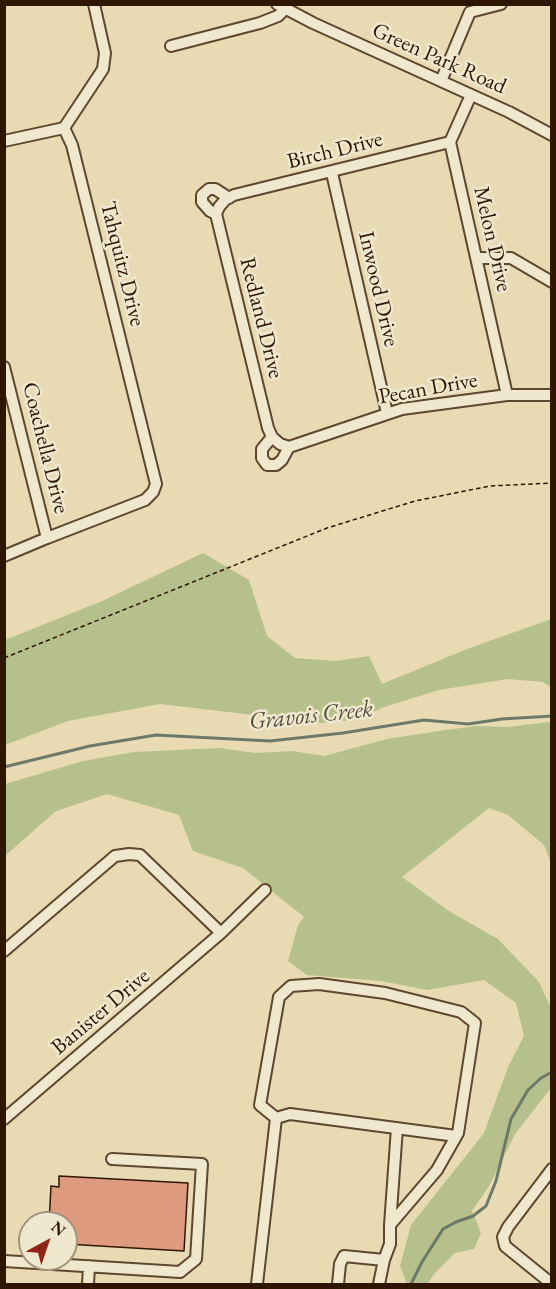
<!DOCTYPE html>
<html>
<head>
<meta charset="utf-8">
<style>
	body { margin:0 }
	#map { position:relative; width:556px; height:1289px; overflow:hidden; background:#e8dbb3; font-family:"EB Garamond",serif }
	canvas { display:block }
	.frame { position:absolute; inset:0; border:6px solid #2f1603; pointer-events:none }
	.north { position:absolute; left:18px; top:1211px; width:60px; height:60px; box-sizing:border-box; background:#f0e8ce; border:2px solid #a3947d; border-radius:50%; rotate:40deg; font-size:16px; font-weight:700; line-height:24px; text-align:center; color:#2f1603 }
	.north::after { content:''; display:block; margin:auto; width:21px; height:27px; background:#8f2418; clip-path:polygon(50% 0,100% 100%,50% 72%,0 100%) }
</style>
</head>
<body>
<div id="map">
<canvas width="556" height="1289"></canvas>
<div class="frame"></div>
<div class="north">N</div>
</div>
<script>
const context = document.querySelector('canvas').getContext('2d');
context.lineJoin = 'round';
function paint(path, color) { context.fillStyle = color; context.fill(path, 'evenodd'); }
const poly = rows => new Path2D(rows.map(r => 'M' + r).join(''));
function stroke(path, color, width, dash) { context.strokeStyle = color; context.lineWidth = width; context.lineCap = dash ? 'butt' : 'round'; context.setLineDash(dash || []); context.stroke(path); }
function write(font, color, halo, rows, align = 'center') {
  context.font = font + ' "EB Garamond",serif'; context.lineWidth = 5; context.setLineDash([]); context.textBaseline = 'middle'; context.strokeStyle = halo; context.fillStyle = color; for (const [text, x, y, turn = 0] of rows) {
    context.save(); context.translate(x, y); context.rotate((+turn || 0) * Math.PI / 180); context.textAlign = isNaN(turn) ? turn : align; if (halo) context.strokeText(text, 0, 0); context.fillText(text, 0, 0); context.restore();
  }
}
paint(poly([
	[203,553,249,580,267,636,295,658,336,661,369,656,382,684,467,649,551,619,551,687,543,682,508,679,439,690,384,707,356,720,321,723,160,704,68,721,5,745,5,640,102,601],
	[548,722,551,724,551,863,544,845,508,815,489,808,402,877,449,911,498,939,539,982,551,1008,551,1088,515,1134,489,1186,472,1211,481,1233,474,1249,455,1253,435,1273,427,1284,407,1284,400,1266,411,1225,484,1133,508,1067,524,1036,516,1003,484,980,427,990,381,981,307,975,288,961,298,925,304,917,243,868,193,851,179,815,107,794,56,811,5,856,5,784,83,761,134,752,220,748,255,753,292,751,324,756,387,739,445,730,477,726,508,727]
]), '#b6c08c');
stroke(poly([
	[4,767,90,746,156,735,270,741,343,733,424,720,468,724,502,719,552,716],
	[411,1284,422,1262,443,1229,456,1222,473,1216,486,1206,496,1181,511,1119,528,1090,541,1078,552,1072]
]), '#6d7968', 3);
const building = poly([
	[59,1176,188,1183,184,1251,66,1244,66,1223,49,1223,51,1186,59,1187,59,1176]
]);
paint(building, '#dd9a7f');
stroke(building, '#2f1603', 1.5);
const minor = poly([
	[277,4,313,23,509,112,552,135],
	[171,46,260,23,278,16,285,9],
	[441,81,470,12,501,4],
	[471,95,450,142,507,395],
	[64,128,103,69,105,53,94,4],
	[4,141,64,128],
	[450,142,234,195,225,200,219,207,216,214,268,428,272,437,280,444,289,447,402,409,507,395,552,395],
	[332,173,387,413],
	[216,214,210,211,202,202,202,195,209,189,215,189,229,198],
	[477,258,511,258,552,282],
	[4,367,47,538],
	[272,437,262,449,262,458,267,465,276,465,282,460,289,447],
	[4,556,47,538,145,500,153,492,156,484,72,145,64,128],
	[4,951,115,856,129,854,140,855,221,933,265,890],
	[276,1118,290,1114,456,1136],
	[4,1119,221,933],
	[552,1169,508,1227,503,1237,505,1246,547,1280,552,1281],
	[390,1225,397,1128],
	[4,1261,180,1272,196,1259,202,1164,112,1159],
	[88,1284,89,1266],
	[257,1284,276,1118,260,1105,279,997,291,986,319,984,385,993,461,1012,475,1023,458,1133,437,1170,390,1225,390,1244,384,1260,379,1284],
	[338,1284,340,1264,344,1256,384,1260]
]);
stroke(minor, '#5d472f', 14);
stroke(poly([
	[4,658,327,528,415,501,490,486,552,483]
]), '#2f1603', 1.5, [4.5, 3]);
stroke(minor, '#f0e8ce', 10);
write('22px', '#2f1603', '#f0e8ce', [
	["Green Park Road",439,59,24],
	["Birch Drive",335,151,-14],
	["Melon Drive",492,239,77],
	["Tahquitz Drive",122,264,76],
	["Inwood Drive",378,289,77],
	["Redland Drive",261,318,76],
	["Pecan Drive",428,389,-10],
	["Coachella Drive",45,448,76],
	["Banister Drive",101,1012,-40]
]);
write('italic 24px', '#53503e', '#f0e8ce', [
	["Gravois Creek",311,716,-6]
]);
</script>
</body>
</html>
